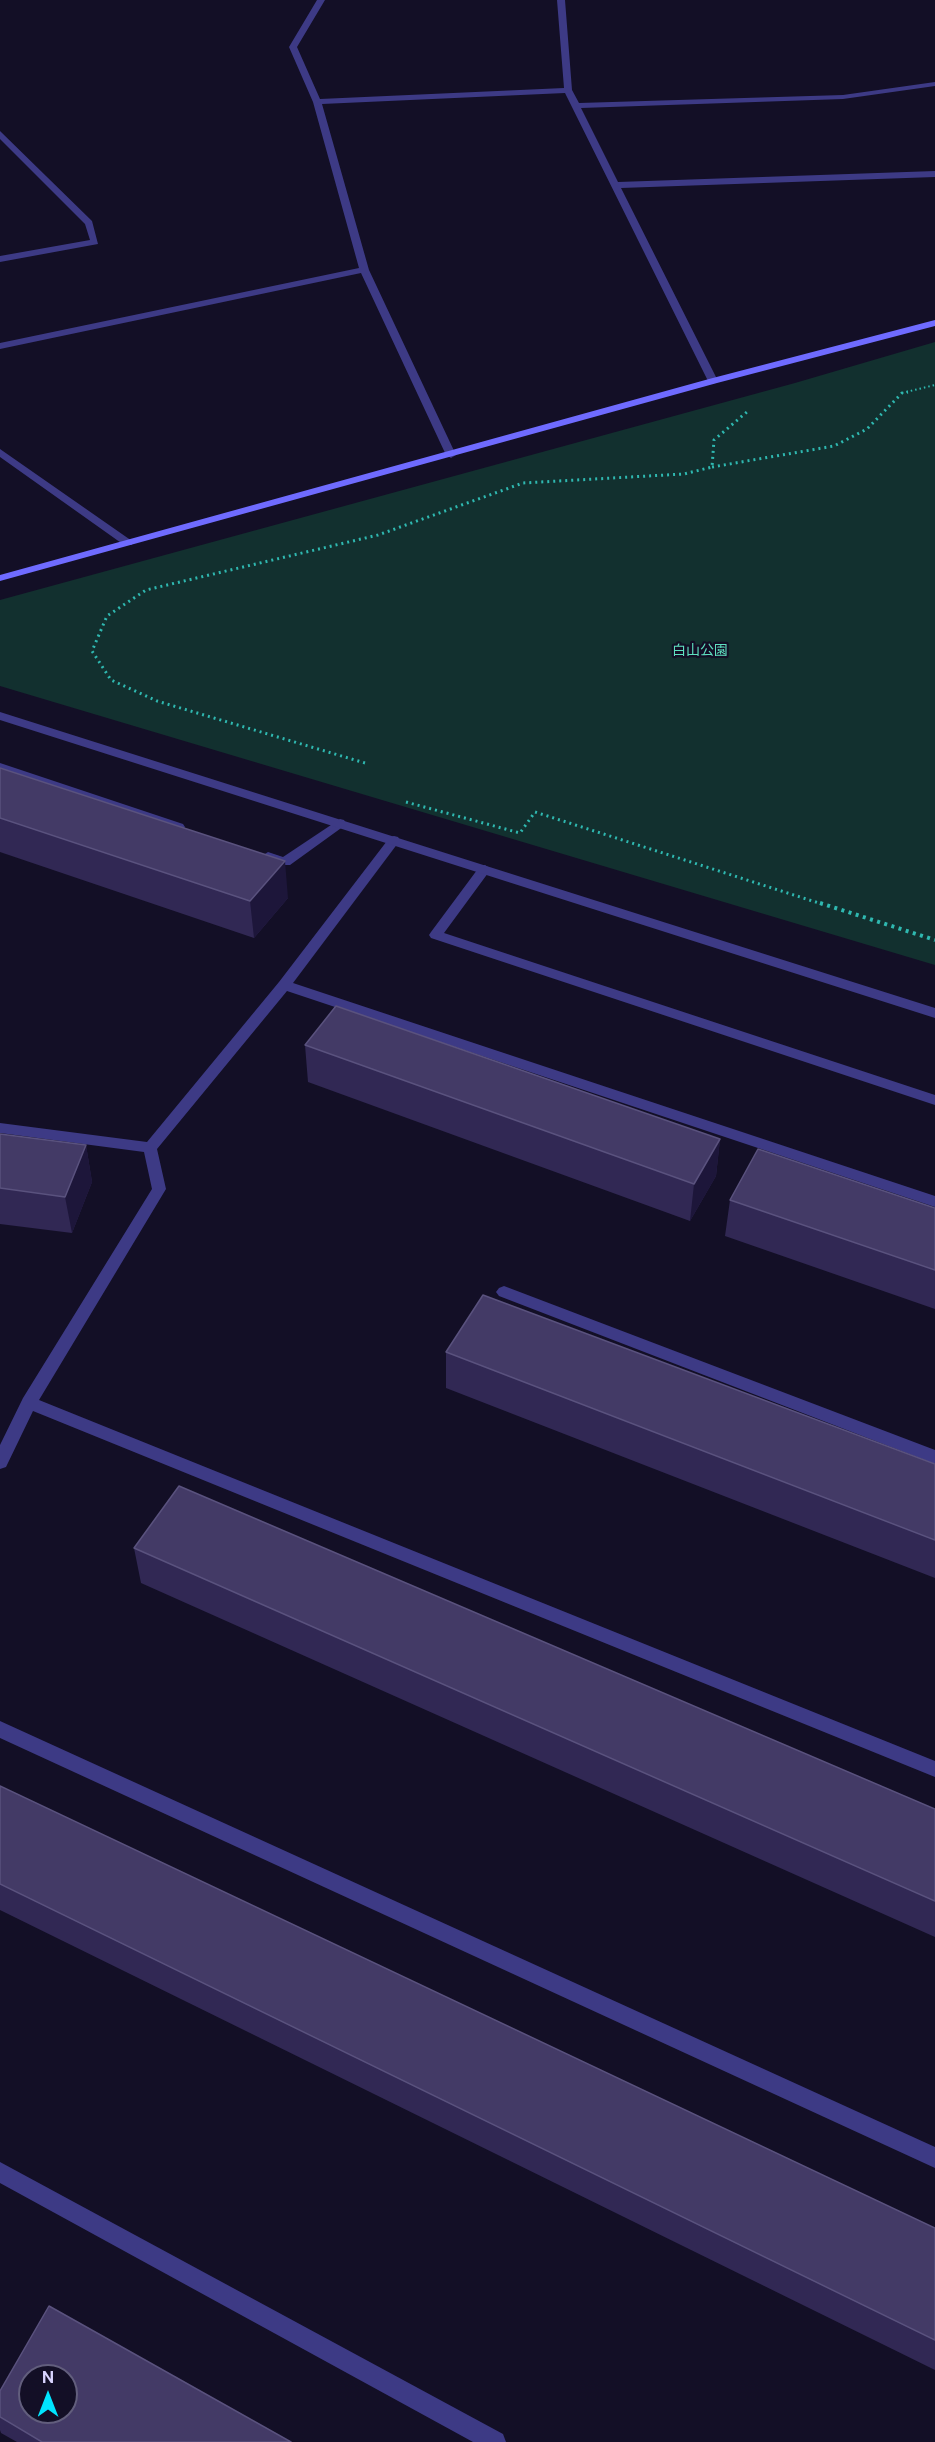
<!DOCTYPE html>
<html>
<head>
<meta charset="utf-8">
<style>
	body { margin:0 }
	#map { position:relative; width:935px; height:2442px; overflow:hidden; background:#130f26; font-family:"Public Sans",sans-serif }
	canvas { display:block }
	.north { position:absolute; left:18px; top:2364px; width:60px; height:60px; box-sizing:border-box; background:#130f26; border:2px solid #625e7d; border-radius:50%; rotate:0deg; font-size:16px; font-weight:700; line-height:24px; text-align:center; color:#d9d4ff }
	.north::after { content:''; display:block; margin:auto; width:21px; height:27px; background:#00e5ff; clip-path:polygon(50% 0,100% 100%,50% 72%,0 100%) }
</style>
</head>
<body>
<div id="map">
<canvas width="935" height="2442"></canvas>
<div class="north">N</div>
</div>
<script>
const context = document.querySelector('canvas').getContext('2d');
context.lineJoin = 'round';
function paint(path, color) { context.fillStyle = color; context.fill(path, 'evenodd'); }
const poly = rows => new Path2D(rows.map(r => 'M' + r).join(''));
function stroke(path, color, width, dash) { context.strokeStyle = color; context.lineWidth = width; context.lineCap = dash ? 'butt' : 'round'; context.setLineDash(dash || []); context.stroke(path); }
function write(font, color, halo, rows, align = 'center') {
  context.font = font + ' "Public Sans","Noto Sans JP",sans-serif'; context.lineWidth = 4.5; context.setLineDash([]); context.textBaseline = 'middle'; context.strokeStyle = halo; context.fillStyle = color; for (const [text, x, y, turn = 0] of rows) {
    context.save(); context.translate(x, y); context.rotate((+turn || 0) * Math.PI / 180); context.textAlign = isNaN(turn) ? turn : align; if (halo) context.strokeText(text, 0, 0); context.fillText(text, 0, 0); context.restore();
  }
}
paint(poly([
	[935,342,935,965,0,686,0,600,795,383]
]), '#12302f');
stroke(poly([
	[902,393,935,385]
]), '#2fb8b0', 2, [1.5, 3]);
stroke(poly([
	[712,467,834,446,867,429,902,393,908,392],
	[365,763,157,701,111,680,92,651,107,616,146,590,378,535,523,483,684,474,712,467,714,440,748,411],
	[406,802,520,833,535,812,825,905]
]), '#2fb8b0', 3, [2, 4]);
stroke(poly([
	[820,903,935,940]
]), '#2fb8b0', 4, [3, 4.5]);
paint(poly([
	[0,763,183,824,185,827,183,830,175,830,0,771,0,763],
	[340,819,344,820,346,823,344,826,290,865,280,865,263,859,262,856,268,852,283,857,340,819],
	[394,836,398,837,400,840,398,843,293,983,935,1196,935,1207,287,991,157,1149,166,1189,39,1400,935,1761,935,1777,33,1411,6,1467,0,1469,0,1445,23,1398,152,1189,144,1152,0,1133,0,1123,147,1142,279,982,390,837,394,836],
	[485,865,491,869,444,933,935,1095,935,1105,431,938,429,935,431,932,480,866,485,865],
	[504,1286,935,1450,935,1464,499,1296,496,1292,499,1288,504,1286],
	[0,1721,935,2147,935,2168,0,1738,0,1721],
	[0,2162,503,2434,506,2442,473,2442,0,2183,0,2162]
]), '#3d3a85');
paint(poly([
	[317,0,325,0,297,47,320,99,564,88,557,0,565,0,572,90,579,103,843,95,935,82,935,86,843,99,581,108,618,182,935,171,935,177,621,188,718,381,713,384,708,381,565,93,322,104,369,270,456,455,451,458,446,455,361,273,0,349,0,343,359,268,313,102,289,47,317,0],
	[0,131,92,221,98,244,0,262,0,256,90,240,85,224,0,139,0,131],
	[0,449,132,541,132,545,124,545,0,457,0,449],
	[0,712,935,1008,935,1018,0,720,0,712]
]), '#3d3a85');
paint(poly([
	[935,320,935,326,717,383,0,581,0,575,709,379,935,320]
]), '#6f6bff');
paint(poly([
	[0,768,288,898,254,938,0,852],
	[305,1045,720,1139,716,1176,690,1221,308,1082],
	[0,1134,86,1145,92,1182,72,1233,0,1224],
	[730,1200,935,1208,935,1309,725,1236],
	[446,1352,935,1464,935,1578,446,1388],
	[134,1548,935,1809,935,1937,141,1583],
	[0,1786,935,2228,935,2370,0,1910],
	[0,2391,291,2442,17,2442,1,2433,0,2430]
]), '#312854');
paint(poly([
	[285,861,288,898,254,938,250,901],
	[720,1139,716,1176,690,1221,694,1184],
	[86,1145,92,1182,72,1233,65,1197]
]), '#1d163a');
const building = poly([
	[0,768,285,861,250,901,0,818,0,768],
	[336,1006,720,1139,694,1184,305,1045,336,1006],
	[0,1134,86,1145,65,1197,0,1188,0,1134],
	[758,1149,935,1208,935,1270,730,1200,758,1149],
	[483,1295,935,1464,935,1540,446,1352,483,1295],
	[179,1486,935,1809,935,1901,134,1548,179,1486],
	[0,1786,935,2228,935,2340,0,1884,0,1786],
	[49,2306,291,2442,42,2442,0,2417,0,2391,49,2306],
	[30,2376,66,2376,66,2412,30,2412,30,2376]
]);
paint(building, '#433a66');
stroke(building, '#5a527e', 1.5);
write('14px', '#5fe0c0', '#130f26', [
	["白山公園",700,651]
]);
</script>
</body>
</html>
